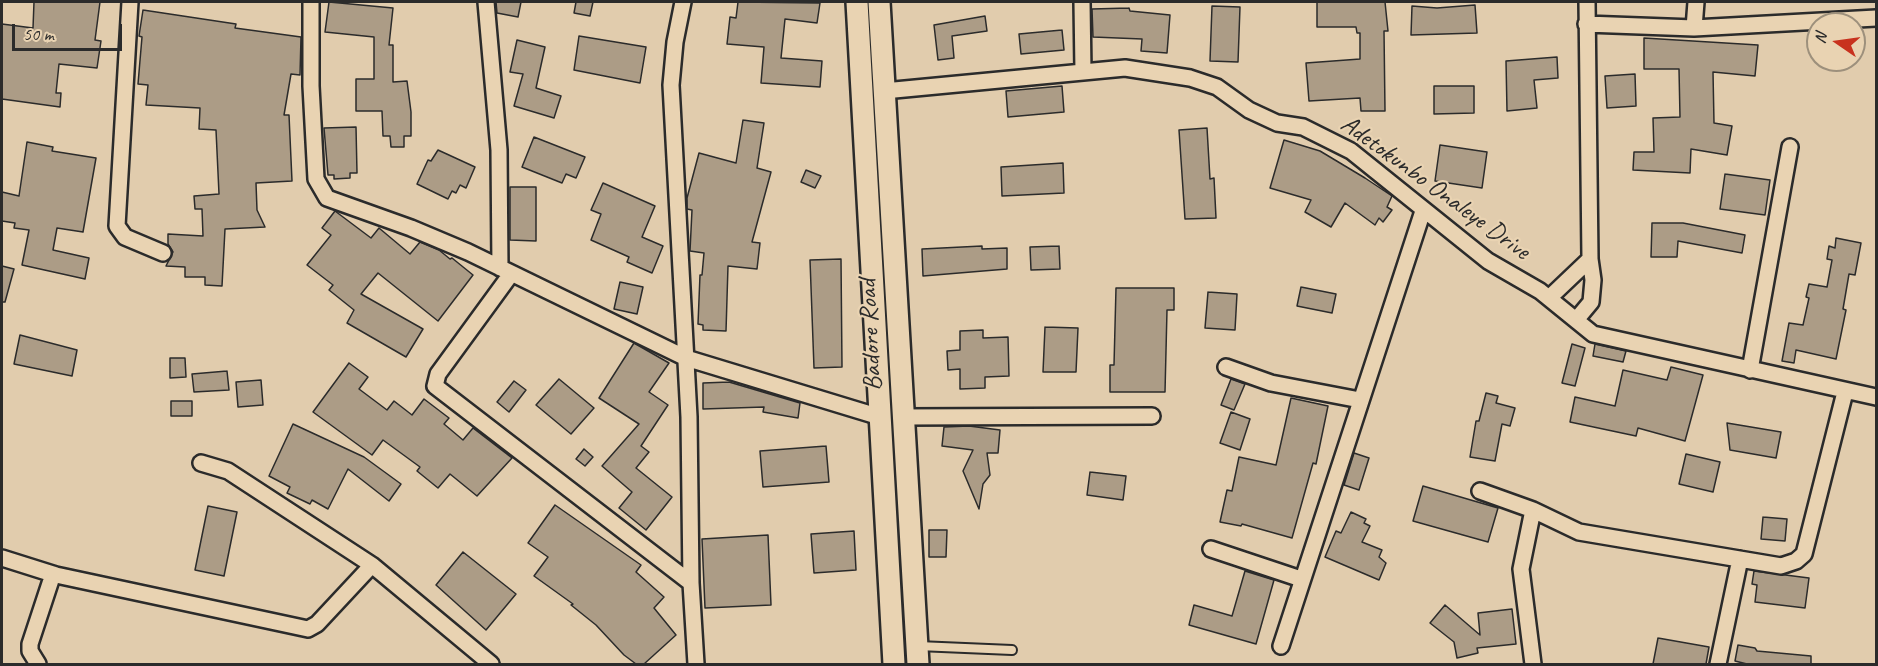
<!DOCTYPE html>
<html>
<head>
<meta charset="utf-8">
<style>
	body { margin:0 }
	#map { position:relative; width:1878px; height:666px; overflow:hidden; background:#e1ccad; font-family:Caveat,sans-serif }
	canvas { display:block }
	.frame { position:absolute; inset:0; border:3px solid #2b2b2b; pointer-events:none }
	.north { position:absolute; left:1806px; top:12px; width:60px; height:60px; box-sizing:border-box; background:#e9d3b2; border:2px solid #9d907c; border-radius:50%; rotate:283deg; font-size:16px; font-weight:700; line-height:24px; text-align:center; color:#2b2b2b }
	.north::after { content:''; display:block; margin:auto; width:21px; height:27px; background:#c8321e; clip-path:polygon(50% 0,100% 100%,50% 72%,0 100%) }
	.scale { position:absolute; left:12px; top:24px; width:110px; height:27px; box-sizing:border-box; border:3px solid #2b2b2b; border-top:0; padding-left:8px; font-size:18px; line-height:21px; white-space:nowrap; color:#2b2b2b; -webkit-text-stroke:4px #e9d3b2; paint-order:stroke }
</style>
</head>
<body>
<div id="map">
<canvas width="1878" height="666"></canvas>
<div class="frame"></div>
<div class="north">N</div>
<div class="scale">50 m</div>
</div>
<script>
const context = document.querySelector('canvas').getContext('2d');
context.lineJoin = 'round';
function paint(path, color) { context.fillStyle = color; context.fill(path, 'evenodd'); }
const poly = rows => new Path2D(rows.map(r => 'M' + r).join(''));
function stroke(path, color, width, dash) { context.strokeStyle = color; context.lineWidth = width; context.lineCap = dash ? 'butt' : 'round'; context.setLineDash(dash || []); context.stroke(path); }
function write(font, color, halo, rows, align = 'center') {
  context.font = font + ' Caveat,sans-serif'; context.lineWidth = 4.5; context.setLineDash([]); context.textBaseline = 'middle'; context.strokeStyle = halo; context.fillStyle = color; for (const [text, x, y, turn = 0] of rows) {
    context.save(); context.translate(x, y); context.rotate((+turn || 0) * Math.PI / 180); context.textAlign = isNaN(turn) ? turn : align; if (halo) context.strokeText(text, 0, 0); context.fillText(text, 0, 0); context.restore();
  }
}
const building = poly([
	[34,2,100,2,95,40,101,41,97,68,59,64,56,93,61,93,60,107,2,99,2,24,33,28,34,2],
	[329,2,393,8,389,45,393,45,393,82,407,81,411,112,411,136,404,136,404,147,391,147,390,136,383,136,382,111,356,111,356,79,374,79,374,37,325,32,329,2],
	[496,2,521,2,518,17,497,13,496,2],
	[576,2,593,2,590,16,574,13,576,2],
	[738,2,820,3,817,23,785,19,781,58,822,61,820,87,761,83,764,47,727,44,730,17,736,18,738,2],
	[1317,2,1385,2,1388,31,1384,31,1385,111,1361,111,1360,98,1309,101,1306,63,1360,59,1360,33,1357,33,1356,27,1317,27,1317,2],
	[1475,5,1477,33,1411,35,1412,6,1437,8,1475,5],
	[1212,6,1240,7,1238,62,1210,61,1212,6],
	[1129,8,1130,11,1170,15,1167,53,1141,51,1142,39,1093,37,1092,9,1129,8],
	[143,10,236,24,235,28,301,37,300,75,291,74,284,115,289,115,292,181,256,183,257,210,265,227,225,229,222,286,205,285,205,277,185,277,185,267,166,266,173,252,168,244,168,234,203,236,202,209,195,209,194,196,219,194,216,130,199,129,200,108,146,105,148,85,138,84,142,37,139,36,143,10],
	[985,16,987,31,952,36,954,58,938,60,934,25,985,16],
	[1062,30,1064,50,1021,54,1019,34,1062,30],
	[579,36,646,47,640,83,574,70,579,36],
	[1644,38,1758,45,1755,76,1713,72,1714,123,1732,126,1727,155,1691,149,1690,173,1633,170,1634,152,1654,152,1653,118,1680,117,1679,69,1644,69,1644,38],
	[517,40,545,47,536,88,561,96,554,118,514,106,523,74,510,72,517,40],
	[1557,57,1558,78,1534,80,1537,108,1507,111,1506,61,1557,57],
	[1635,74,1636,106,1607,108,1605,76,1635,74],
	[1062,86,1064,112,1008,117,1006,91,1062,86],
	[1434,86,1474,86,1474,113,1434,114,1434,86],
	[743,120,764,123,757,168,771,172,752,242,760,243,757,269,728,266,726,331,703,330,703,325,698,324,700,275,702,275,704,253,690,251,692,210,687,209,687,198,699,153,736,163,743,120],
	[356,127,357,173,350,173,350,178,334,179,334,175,328,175,324,128,356,127],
	[1207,128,1210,179,1214,178,1216,218,1185,219,1179,130,1207,128],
	[534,137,585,157,576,178,566,174,562,183,522,167,534,137],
	[1284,140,1320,151,1365,178,1392,196,1387,207,1392,210,1383,222,1379,218,1375,225,1345,203,1331,227,1305,212,1311,200,1270,188,1284,140],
	[27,142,53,147,52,151,96,158,83,232,57,228,53,250,89,258,85,279,22,265,29,230,14,228,15,223,2,221,2,192,19,196,27,142],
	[1440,145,1487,152,1482,188,1435,181,1440,145],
	[438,150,475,167,466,188,460,185,456,193,452,191,448,199,417,184,428,160,431,161,438,150],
	[1063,163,1064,193,1002,196,1001,167,1063,163],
	[806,170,821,176,815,188,801,182,806,170],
	[1725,174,1770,180,1765,215,1720,209,1725,174],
	[603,183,655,206,642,237,663,246,652,273,627,262,629,257,591,240,601,214,591,210,603,183],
	[510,187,536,187,536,241,510,240,510,187],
	[335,211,371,238,379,228,410,254,420,242,439,250,450,259,452,258,473,275,438,321,378,273,361,294,423,329,406,357,347,323,354,310,329,290,333,285,307,265,331,235,322,228,335,211],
	[1652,223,1683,223,1745,235,1742,253,1678,241,1677,257,1651,257,1652,223],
	[1836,238,1861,243,1855,275,1849,274,1843,309,1846,310,1836,359,1796,350,1794,363,1782,361,1789,323,1803,325,1809,298,1806,297,1809,284,1827,287,1832,260,1827,259,1829,246,1835,248,1836,238],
	[982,246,982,249,1007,248,1007,269,923,276,922,249,982,246],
	[1059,246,1060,269,1031,270,1030,247,1059,246],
	[841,259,842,367,814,368,810,260,841,259],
	[2,266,14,269,5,302,2,302,2,266],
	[620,282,643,287,637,314,614,309,620,282],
	[1301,287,1336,294,1332,313,1297,306,1301,287],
	[1116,288,1174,288,1174,310,1167,310,1165,392,1110,392,1110,365,1114,365,1116,288],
	[1208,292,1237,294,1235,330,1205,328,1208,292],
	[1045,327,1078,328,1076,372,1043,372,1045,327],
	[983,330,983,338,1008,337,1009,376,985,377,985,388,960,389,960,369,948,370,947,351,960,350,960,331,983,330],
	[20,335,77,350,72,376,14,364,20,335],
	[634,343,669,363,649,392,668,405,641,446,649,452,636,468,672,497,646,530,619,508,632,492,602,466,639,424,599,398,634,343],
	[1572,344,1585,348,1575,386,1562,383,1572,344],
	[1595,344,1626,351,1623,362,1593,356,1595,344],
	[170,358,185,358,186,377,170,378,170,358],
	[349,363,368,377,359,389,387,410,394,401,412,415,424,399,449,418,444,424,463,440,473,428,512,458,477,496,450,474,438,488,417,471,420,467,383,440,372,455,313,412,349,363],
	[1671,367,1703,375,1685,441,1638,428,1636,436,1570,422,1575,397,1615,406,1623,370,1667,380,1671,367],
	[227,371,229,390,194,392,192,374,227,371],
	[559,379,594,408,571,434,536,405,559,379],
	[1231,379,1245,384,1234,410,1221,405,1231,379],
	[261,380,263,405,238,407,236,382,261,380],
	[514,381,526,390,509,412,497,402,514,381],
	[729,382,800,403,798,418,763,412,764,407,703,409,703,383,729,382],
	[1486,393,1498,396,1496,403,1515,408,1510,426,1502,424,1495,461,1470,457,1476,421,1479,421,1486,393],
	[1291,398,1328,406,1316,464,1313,463,1292,538,1242,524,1241,526,1220,522,1227,490,1232,491,1239,457,1276,465,1291,398],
	[171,401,192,401,192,416,171,416,171,401],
	[1231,412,1250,419,1240,450,1220,443,1231,412],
	[1727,423,1781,432,1776,458,1730,450,1727,423],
	[293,424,364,457,401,484,389,501,348,469,328,509,312,500,310,504,287,493,290,487,269,476,293,424],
	[969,426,1000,430,998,453,987,453,990,475,983,484,979,509,963,471,973,450,942,446,944,427,969,426],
	[826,446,829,482,763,487,760,451,826,446],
	[584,449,593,457,585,466,576,459,584,449],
	[1354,453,1369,458,1359,490,1344,485,1354,453],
	[1686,454,1720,462,1713,492,1679,484,1686,454],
	[1090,472,1126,476,1123,500,1087,495,1090,472],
	[1423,486,1498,508,1488,542,1413,521,1423,486],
	[555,505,641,565,636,572,664,597,654,608,676,635,644,664,636,664,624,655,596,625,571,605,573,604,534,576,548,557,528,543,555,505],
	[208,506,237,512,224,576,195,570,208,506],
	[1351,512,1366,519,1364,523,1370,526,1362,542,1382,550,1379,557,1386,563,1379,580,1325,557,1336,531,1341,533,1351,512],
	[1763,517,1787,519,1785,541,1761,539,1763,517],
	[929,530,947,530,946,557,929,557,929,530],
	[854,531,856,570,814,573,811,534,854,531],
	[768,535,771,605,705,608,702,539,768,535],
	[463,552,516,594,486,630,436,585,463,552],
	[1245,571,1274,580,1256,644,1189,625,1194,605,1232,616,1245,571],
	[1754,571,1809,578,1805,608,1755,602,1757,585,1752,584,1754,571],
	[1445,605,1480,635,1478,613,1512,609,1516,644,1477,648,1478,653,1457,658,1454,642,1430,623,1445,605],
	[1658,638,1709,647,1706,664,1653,664,1658,638],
	[1738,645,1755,648,1757,651,1811,656,1811,664,1747,664,1735,661,1738,645]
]);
paint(building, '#ac9c86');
stroke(building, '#2b2b2b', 1.5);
const service = poly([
	[918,646,1012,650]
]);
const minor = poly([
	[130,2,117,226,125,237,163,253],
	[311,2,311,86,316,179,327,198,411,228,468,252,686,358,880,417],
	[486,2,499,150,500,268],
	[683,2,675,42,671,85,689,417,691,583,696,664],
	[1082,2,1083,72],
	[1586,24,1694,28,1876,18],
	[1694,28,1696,2],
	[884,91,1125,68,1190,78,1217,87,1249,110,1277,123,1303,127,1351,151,1488,261,1540,291,1593,334,1876,397],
	[511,274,438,374,435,386,691,583],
	[1549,298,1590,259],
	[1576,320,1591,302,1593,280,1590,259,1587,2],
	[1226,367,1271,383,1360,400],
	[1750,370,1790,147],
	[903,417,1152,416],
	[201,463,228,471,372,565,491,664],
	[1480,491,1533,510,1579,532,1781,566,1796,561,1804,554,1845,392],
	[1211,549,1301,579],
	[2,558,56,575,308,629,317,624,372,565],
	[1281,646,1423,211],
	[38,664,30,651,30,644,53,574],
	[1533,664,1521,569,1533,510],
	[1718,664,1740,559]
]);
const secondary = poly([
	[857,2,894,664],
	[879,2,918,664]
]);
stroke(service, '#2b2b2b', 12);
stroke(minor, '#2b2b2b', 20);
stroke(secondary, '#2b2b2b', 26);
stroke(service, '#e9d3b2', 8);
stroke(minor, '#e9d3b2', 15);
stroke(secondary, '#e9d3b2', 21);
write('26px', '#2b2b2b', '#e9d3b2', [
	["Adetokunbo Onaleye Drive",1435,188,36],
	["Badore Road",871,335,-93]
]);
</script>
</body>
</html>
